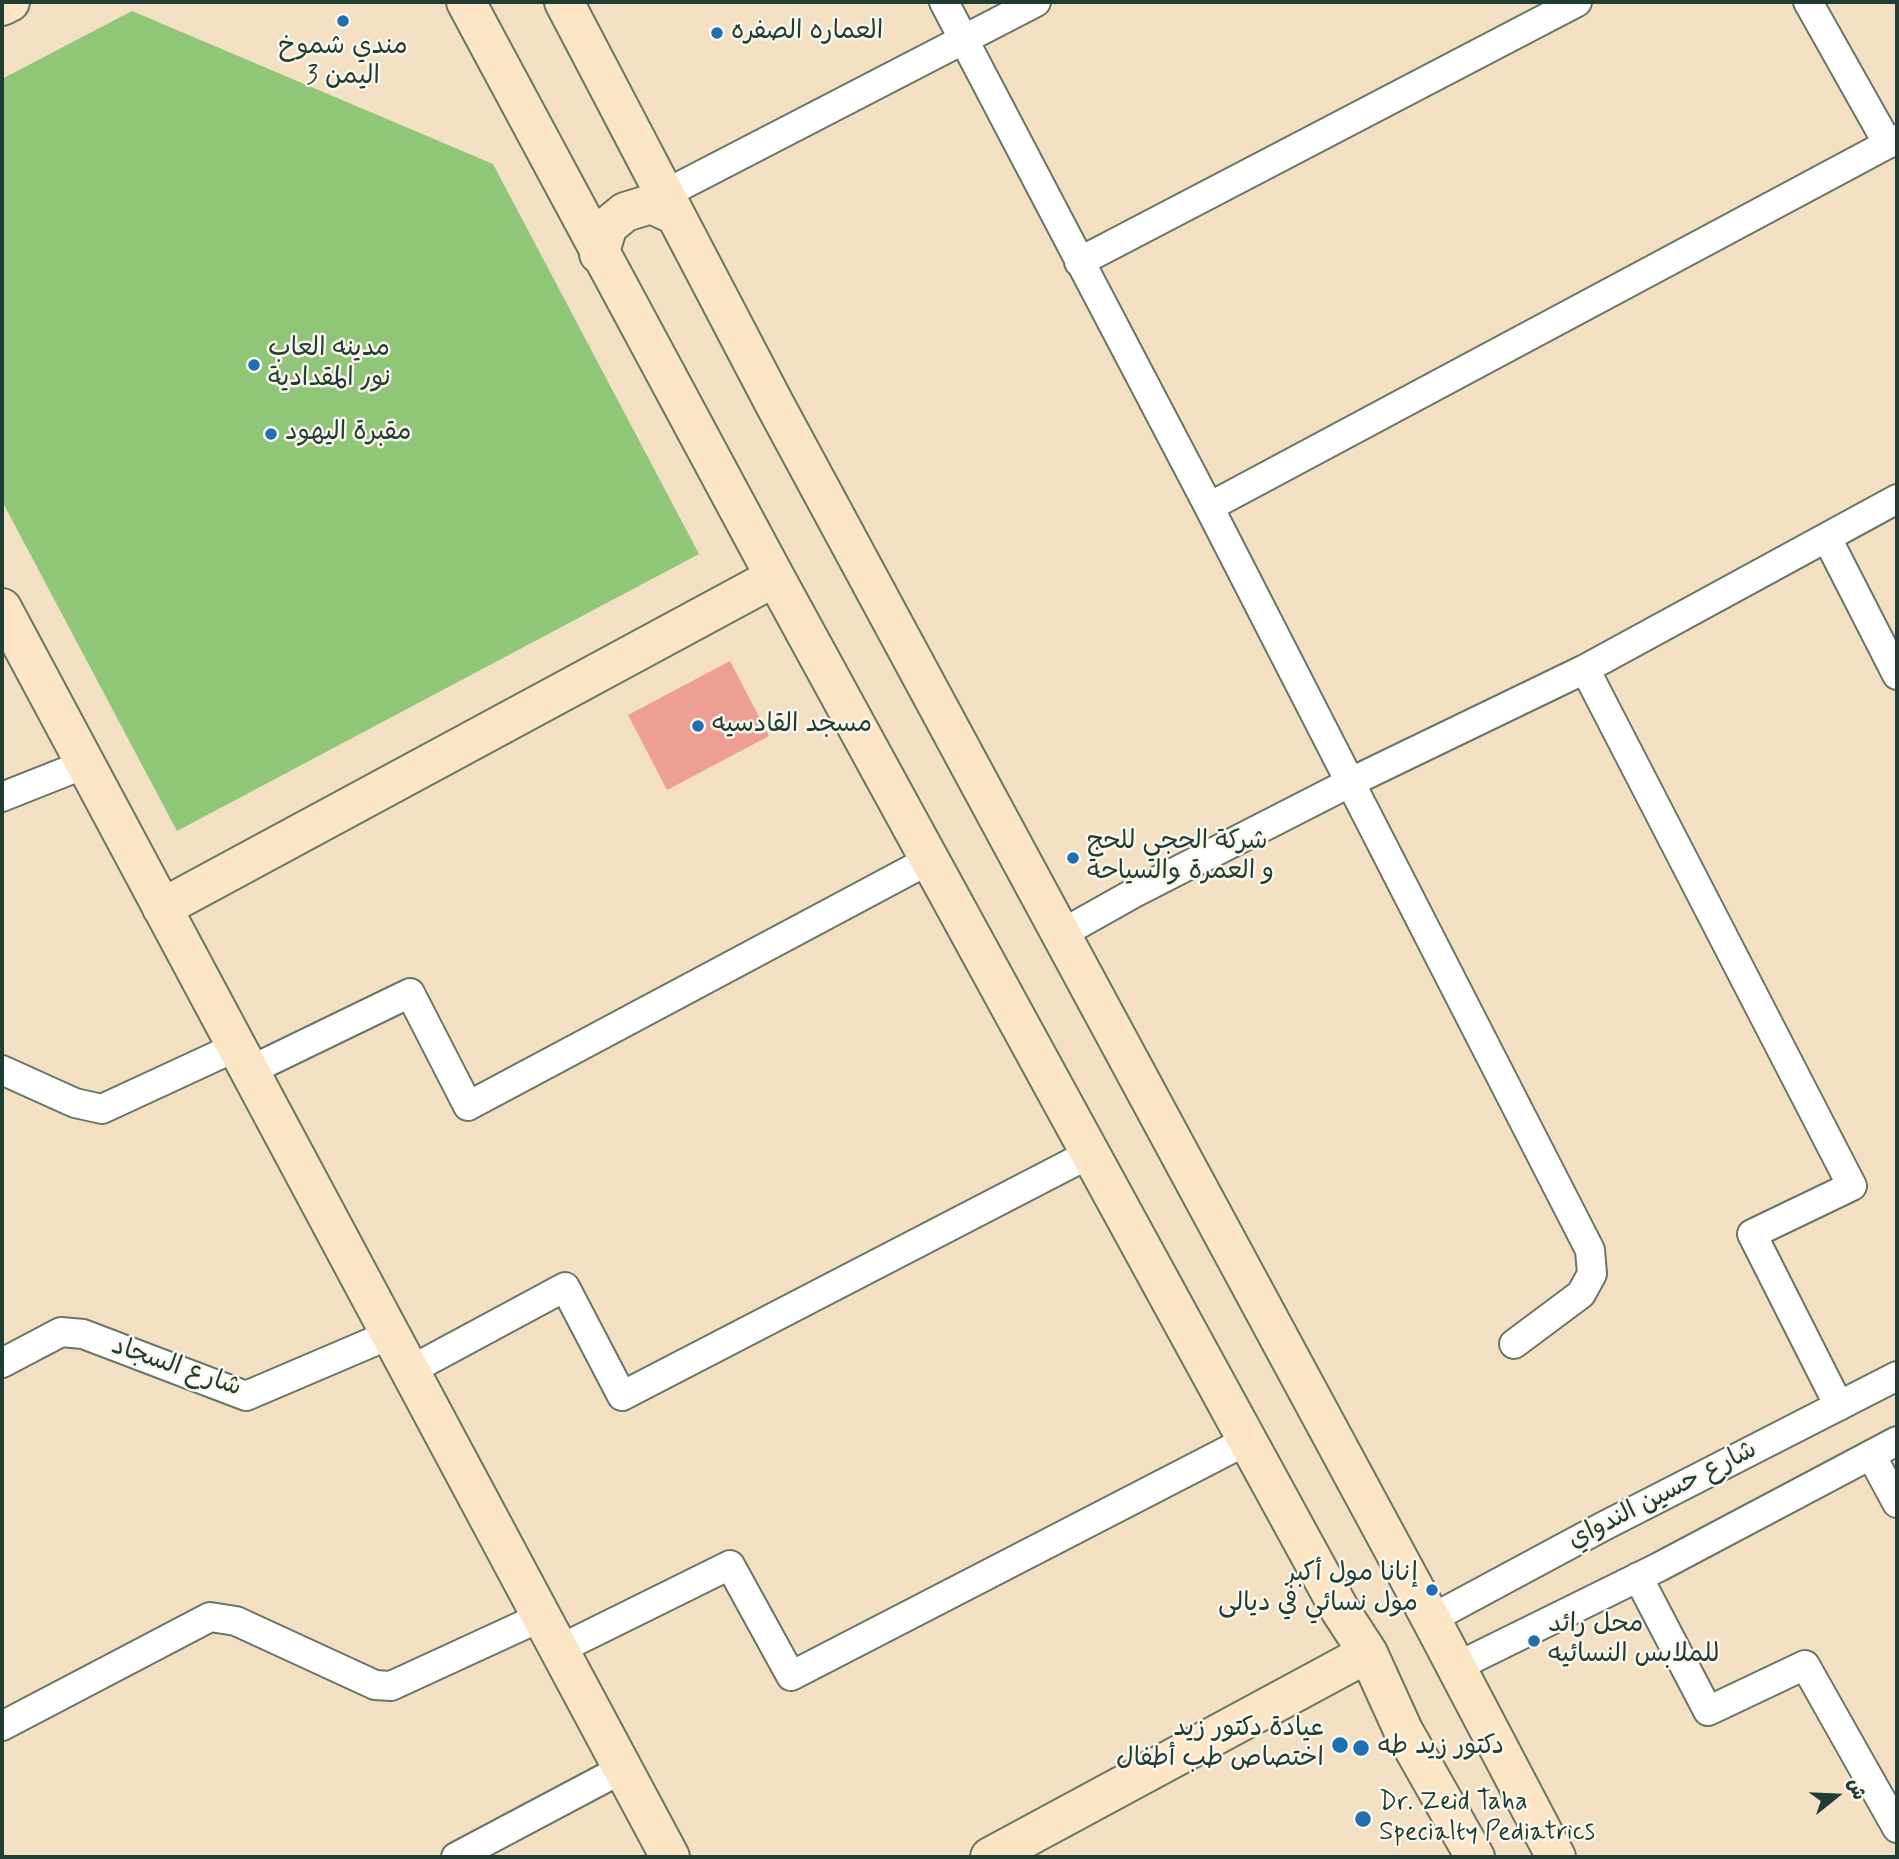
<!DOCTYPE html>
<html>
<head>
<meta charset="utf-8">
<style>
	body { margin:0 }
	#map { position:relative; width:1899px; height:1859px; overflow:hidden; background:#f3dfc2; font-family:Mynerve,"Playpen Sans Arabic",sans-serif }
	canvas { display:block }
	.frame { position:absolute; inset:0; border:4px solid #1f3d34; pointer-events:none }
	.north { position:absolute; left:1801px; top:1761px; width:70px; height:70px; -webkit-text-stroke:5px #fbf7ec; paint-order:stroke; rotate:72deg; font-size:19px; font-weight:700; line-height:28px; text-align:center; color:#1f3d34 }
	.north::after { content:''; display:block; margin:auto; width:24px; height:32px; background:#1f3d34; clip-path:polygon(50% 0,100% 100%,50% 72%,0 100%) }
</style>
</head>
<body>
<div id="map">
<canvas width="1899" height="1859"></canvas>
<div class="frame"></div>
<div class="north">ش</div>
</div>
<script>
const context = document.querySelector('canvas').getContext('2d');
context.lineJoin = 'round';
function paint(path, color) { context.fillStyle = color; context.fill(path, 'evenodd'); }
const poly = rows => new Path2D(rows.map(r => 'M' + r).join(''));
function stroke(path, color, width, dash) { context.strokeStyle = color; context.lineWidth = width; context.lineCap = dash ? 'butt' : 'round'; context.setLineDash(dash || []); context.stroke(path); }
function write(font, color, halo, rows, align = 'center') {
  context.font = font + ' Mynerve,"Playpen Sans Arabic",sans-serif'; context.lineWidth = 5; context.setLineDash([]); context.textBaseline = 'middle'; context.strokeStyle = halo; context.fillStyle = color; for (const [text, x, y, turn = 0] of rows) {
    context.save(); context.translate(x, y); context.rotate((+turn || 0) * Math.PI / 180); context.textAlign = isNaN(turn) ? turn : align; if (halo) context.strokeText(text, 0, 0); context.fillText(text, 0, 0); context.restore();
  }
}
paint(poly([
	[132,11,493,164,699,554,177,831,2,501,2,79]
]), '#8fc678');
paint(poly([
	[730,661,769,736,667,790,628,715]
]), '#ee9e95');
const street = poly([
	[944,2,1209,507,1590,1250,1592,1274,1581,1294,1514,1344],
	[1808,2,1888,144],
	[665,194,1036,2],
	[1079,262,1577,2],
	[1209,507,1897,139],
	[1827,538,1897,675],
	[1585,669,1852,1186,1752,1234,1839,1406],
	[2,797,85,764],
	[1061,934,1134,893,1351,782,1585,669,1897,499],
	[2,1070,75,1103,102,1109,236,1047],
	[249,1071,410,993,468,1106,931,859],
	[2,1363,61,1332,83,1334,246,1396,389,1335],
	[409,1371,565,1287,622,1396,1091,1153],
	[1871,1455,1897,1503],
	[1638,1577,1708,1711,1805,1665,1897,1828],
	[1431,1619,1602,1527,1897,1376],
	[558,1650,730,1565,791,1676,1248,1440],
	[1456,1667,1659,1567,1897,1441],
	[2,1726,210,1617,236,1621,375,1685,391,1686,541,1617],
	[456,1857,622,1769]
]);
const secondary = poly([
	[466,2,775,577,1340,1610,1368,1653,1403,1730,1475,1857],
	[564,2,774,403,1431,1619,1556,1857],
	[2,6,10,2],
	[599,254,608,226,625,212,651,204,675,215],
	[2,608,670,1857],
	[162,908,775,577],
	[990,1857,1368,1653]
]);
stroke(street, '#697666', 32);
stroke(secondary, '#697666', 42);
stroke(street, '#fff', 28);
stroke(secondary, '#fce5c4', 38);
for (const [x, y, r, color] of [
	[343,21,7,"#1f6fb2"],
	[717,33,7,"#1f6fb2"],
	[254,365,7,"#1f6fb2"],
	[271,434,7,"#1f6fb2"],
	[698,726,7,"#1f6fb2"],
	[1073,858,7,"#1f6fb2"],
	[1432,1590,7,"#1f6fb2"],
	[1534,1641,7,"#1f6fb2"],
	[1340,1745,9,"#1f6fb2"],
	[1361,1748,9,"#1f6fb2"],
	[1363,1819,9,"#1f6fb2"]
]) { const dot = new Path2D(); dot.arc(x, y, r, 0, 2 * Math.PI); context.fillStyle = color; context.fill(dot); stroke(dot, '#fbf7ec', 2.5); }
write('26px', '#1f3d34', '#fbf7ec', [
	["العماره الصفره",731,33],
	["مندي شموخ",343,48,"center"],
	["اليمن 3",343,78,"center"],
	["مدينه العاب",268,350],
	["نور المقدادية",268,380],
	["مقبرة اليهود",285,434],
	["مسجد القادسيه",712,726],
	["شركة الحجي للحج",1087,843],
	["و العمرة والسياحة",1087,873],
	["إنانا مول أكبر",1418,1575,"right"],
	["مول نسائي في ديالى",1418,1605,"right"],
	["محل رائد",1548,1626],
	["للملابس النسائيه",1548,1656],
	["عيادة دكتور زيد",1324,1730,"right"],
	["اختصاص طب أطفال",1324,1760,"right"],
	["دكتور زيد طه",1377,1748],
	["Dr. Zeid Taha",1379,1804],
	["Specialty Pediatrics",1379,1834]
], 'left');
write('26px', '#1f3d34', '#fbf7ec', [
	["شارع السجاد",176,1368,19],
	["شارع حسين الندواي",1663,1496,-27]
]);
</script>
</body>
</html>
